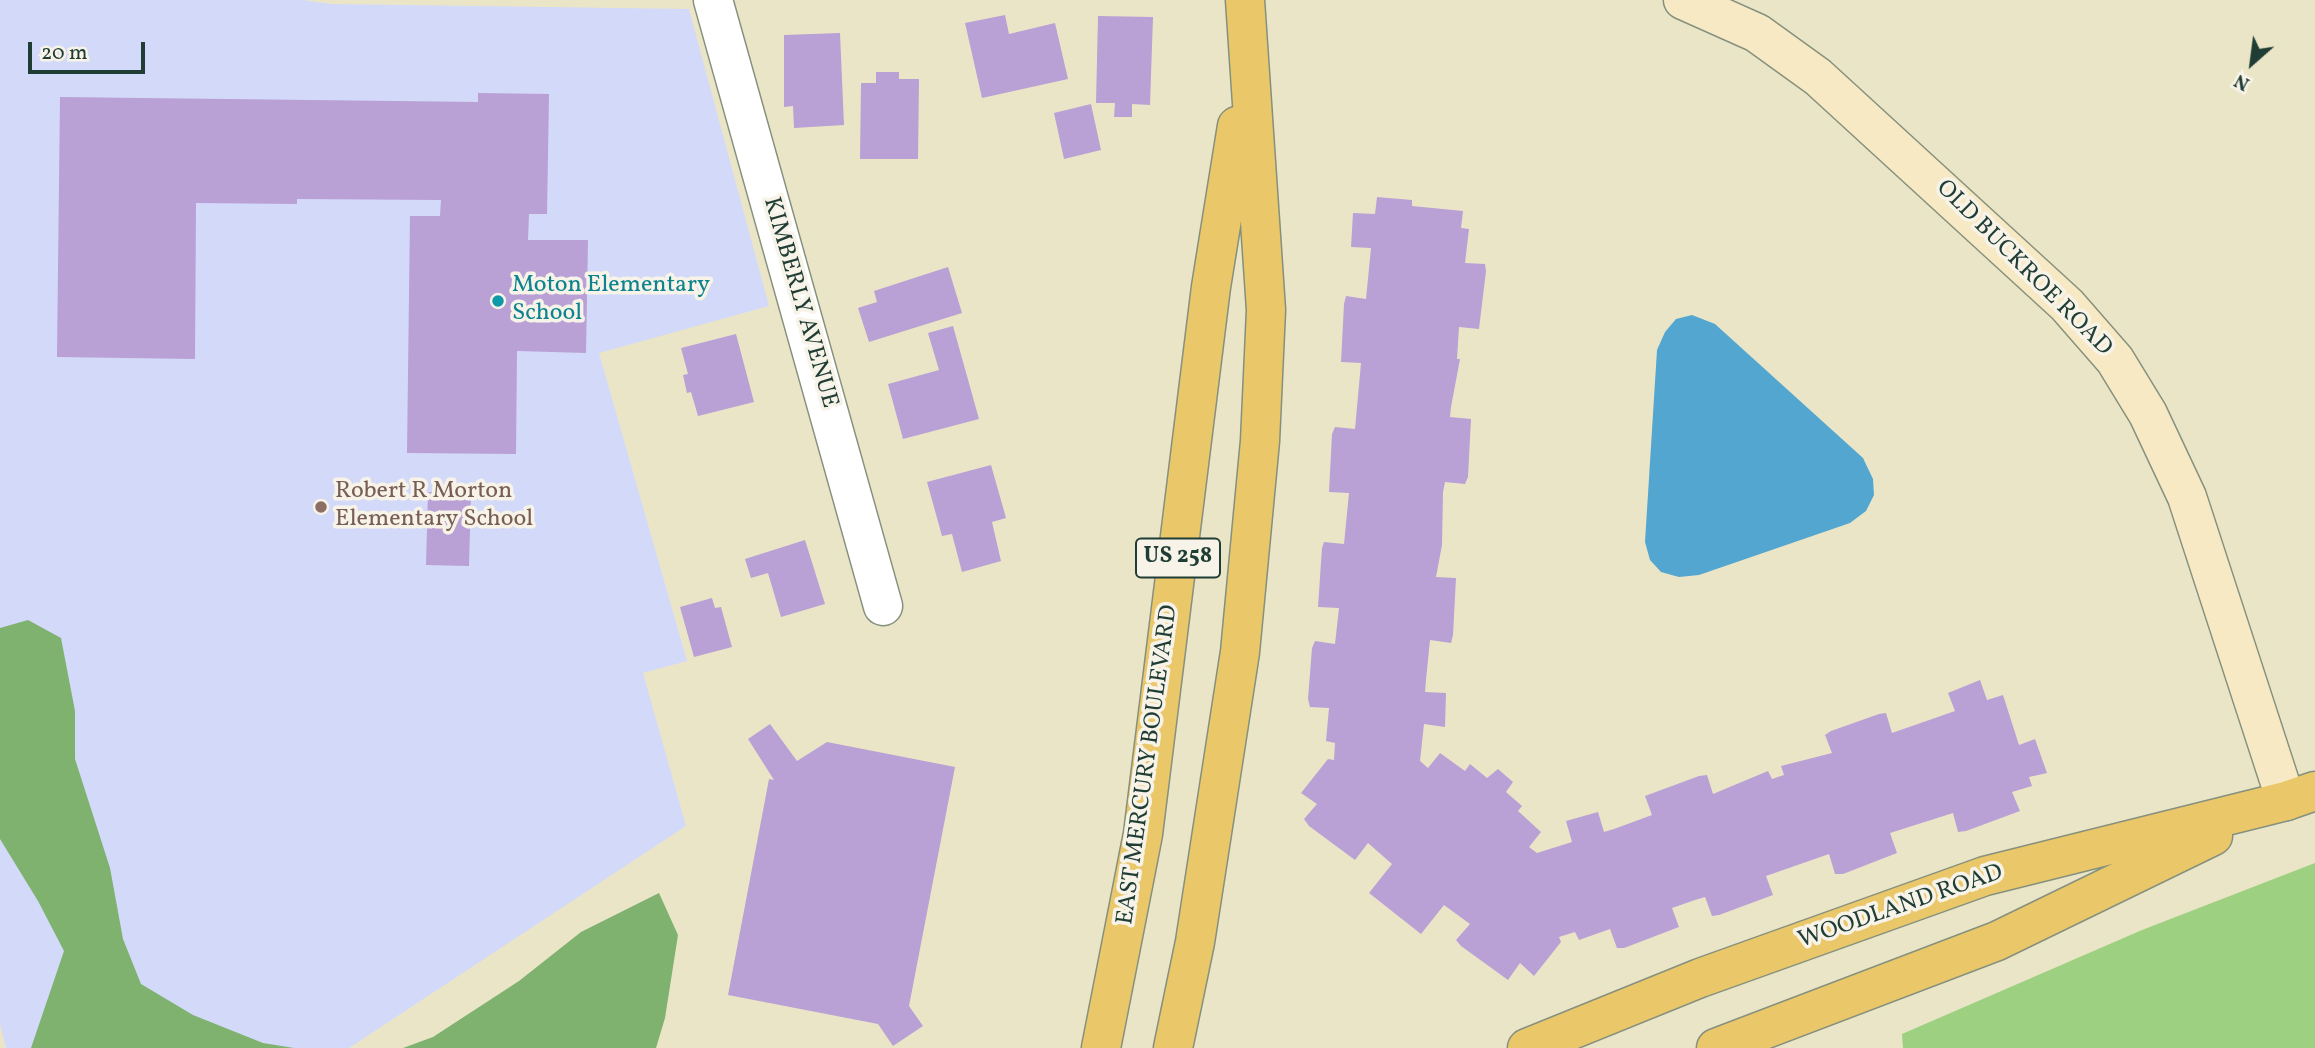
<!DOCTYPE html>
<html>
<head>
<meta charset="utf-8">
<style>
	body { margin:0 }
	#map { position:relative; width:2315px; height:1048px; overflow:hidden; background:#ebe5c8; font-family:Vollkorn,serif }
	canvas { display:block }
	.north { position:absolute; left:2217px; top:28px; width:70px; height:70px; -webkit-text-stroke:5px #f7f3e8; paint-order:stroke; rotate:208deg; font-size:19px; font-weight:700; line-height:28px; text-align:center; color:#1f3d34 }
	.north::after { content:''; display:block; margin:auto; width:24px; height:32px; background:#1f3d34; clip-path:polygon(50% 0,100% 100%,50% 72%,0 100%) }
	.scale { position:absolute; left:28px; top:42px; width:117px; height:32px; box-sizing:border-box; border:4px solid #1f3d34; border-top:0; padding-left:9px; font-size:21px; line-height:24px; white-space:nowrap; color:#1f3d34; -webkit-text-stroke:5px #f7f3e8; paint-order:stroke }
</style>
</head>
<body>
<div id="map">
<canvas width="2315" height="1048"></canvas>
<div class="north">N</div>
<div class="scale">20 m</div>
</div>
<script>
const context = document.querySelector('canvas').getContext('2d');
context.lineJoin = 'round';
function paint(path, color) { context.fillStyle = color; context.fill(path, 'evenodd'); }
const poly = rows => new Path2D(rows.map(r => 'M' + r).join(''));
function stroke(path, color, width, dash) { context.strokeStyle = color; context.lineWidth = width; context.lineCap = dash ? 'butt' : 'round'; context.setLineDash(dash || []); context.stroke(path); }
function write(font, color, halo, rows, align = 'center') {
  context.font = font + ' Vollkorn,serif'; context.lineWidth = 7; context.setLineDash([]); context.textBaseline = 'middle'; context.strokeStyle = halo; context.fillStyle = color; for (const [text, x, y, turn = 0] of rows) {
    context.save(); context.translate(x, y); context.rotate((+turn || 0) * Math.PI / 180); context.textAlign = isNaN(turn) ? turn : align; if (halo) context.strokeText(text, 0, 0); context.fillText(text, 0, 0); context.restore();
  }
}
paint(poly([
	[0,0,303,0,331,4,689,9,769,306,599,353,687,661,643,673,686,826,349,1048,6,1048,0,1024]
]), '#d3d9f9');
paint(poly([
	[2315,863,2315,1048,1903,1048,1902,1034,2142,930]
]), '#9dd080');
paint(poly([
	[28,620,61,638,75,711,75,759,110,868,123,939,141,984,193,1015,263,1043,294,1048,31,1048,64,951,38,901,0,839,0,628],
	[659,893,678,935,665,1018,656,1048,403,1048,433,1037,519,981,581,932]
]), '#7eb26e');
paint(poly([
	[1692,315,1715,324,1863,458,1873,479,1874,495,1866,511,1850,523,1699,575,1679,577,1661,572,1650,560,1645,542,1657,350,1665,332,1676,319]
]), '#53a6cf');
paint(poly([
	[1005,15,1009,34,1055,23,1068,79,982,98,965,23],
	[1098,16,1153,17,1150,105,1132,104,1132,117,1114,117,1115,103,1096,103],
	[840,33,844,125,794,128,793,106,784,107,784,35],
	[876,72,899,72,899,79,919,79,918,159,860,159,861,83,876,83],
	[478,93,549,94,547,214,529,214,528,240,588,240,586,353,517,351,516,454,407,453,410,216,440,216,441,200,297,199,297,204,196,203,195,359,57,357,60,97,478,102],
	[1091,104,1101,150,1064,159,1054,113],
	[1377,197,1412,200,1412,206,1463,211,1461,228,1469,229,1465,263,1485,264,1486,271,1479,329,1459,327,1457,359,1460,359,1451,407,1450,417,1471,419,1468,477,1465,484,1445,482,1443,492,1442,545,1436,577,1456,578,1453,635,1451,643,1430,640,1426,680,1425,692,1446,693,1445,727,1424,724,1420,761,1428,768,1440,753,1465,771,1470,764,1487,778,1498,769,1513,782,1506,792,1522,806,1518,811,1541,832,1529,847,1537,853,1572,842,1566,821,1598,812,1604,832,1614,829,1652,815,1645,796,1699,776,1707,775,1713,794,1768,771,1772,779,1784,775,1781,766,1832,753,1825,735,1831,731,1879,714,1886,713,1892,733,1955,711,1948,693,1980,680,1987,700,2003,695,2019,745,2035,739,2047,773,2029,777,2032,786,2012,792,2020,811,1966,831,1958,832,1953,813,1890,833,1897,853,1843,874,1835,874,1829,854,1766,876,1773,895,1719,915,1712,916,1705,897,1695,900,1672,908,1679,927,1624,948,1617,948,1610,929,1579,940,1575,932,1559,937,1561,942,1534,976,1520,963,1508,980,1461,946,1456,940,1470,924,1444,905,1421,934,1369,893,1392,864,1368,843,1355,860,1309,826,1304,819,1317,804,1301,793,1328,759,1334,760,1335,743,1326,741,1329,708,1310,707,1308,699,1312,648,1315,641,1335,644,1339,608,1318,607,1322,548,1324,542,1344,544,1349,493,1329,492,1332,434,1335,427,1355,429,1361,363,1341,362,1344,304,1346,296,1366,299,1371,248,1351,247,1353,213,1375,214],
	[948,267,962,313,869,342,858,308,877,302,874,291],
	[953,326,979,419,903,439,888,384,939,370,928,333],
	[736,334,754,402,698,416,691,392,687,393,683,375,688,374,681,348],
	[991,465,1006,518,992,522,1001,561,962,572,952,534,942,536,927,482],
	[428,492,471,494,469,566,426,565],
	[805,540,825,604,781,617,768,573,751,578,745,559],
	[712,598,715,608,721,607,732,647,694,657,680,607],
	[770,724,797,761,827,742,955,767,909,1006,923,1026,893,1046,878,1024,728,995,769,779,774,780,748,739]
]), '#b9a0d5');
const street = poly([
	[713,0,883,606]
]);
const secondary = poly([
	[1683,0,1757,33,1818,77,2067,305,2115,360,2148,414,2187,497,2286,801]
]);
const primary = poly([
	[1101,1048,1143,834,1211,287,1237,126],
	[1173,1048,1195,942,1240,652,1260,441,1266,310,1245,0],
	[1527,1048,1700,978,1985,876,2286,801,2315,791],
	[1716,1048,1997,941,2213,836]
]);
stroke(street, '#85917e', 41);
stroke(secondary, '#85917e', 41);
stroke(primary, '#85917e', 41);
stroke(street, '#fff', 38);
stroke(secondary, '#f7e9c3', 38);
stroke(primary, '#eac769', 38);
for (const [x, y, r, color] of [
	[498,301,7,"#0f9aa8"],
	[321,507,7,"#8d6e63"]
]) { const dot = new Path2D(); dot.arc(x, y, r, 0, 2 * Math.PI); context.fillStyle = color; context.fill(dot); stroke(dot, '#f7f3e8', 2.5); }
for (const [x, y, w] of [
	[1178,558,84]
]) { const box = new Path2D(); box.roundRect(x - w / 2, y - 19.5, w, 39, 5); context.fillStyle = '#f7f3e8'; context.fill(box); stroke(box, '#1f3d34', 2); }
write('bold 23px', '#1f3d34', null, [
	["US 258",1178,558]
]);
write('24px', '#1f3d34', '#f7f3e8', [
	["OLD BUCKROE ROAD",2023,269,45],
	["KIMBERLY AVENUE",799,303,74],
	["EAST MERCURY BOULEVARD",1149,765,-82],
	["WOODLAND ROAD",1901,908,-19]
]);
write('24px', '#0d838f', '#f7f3e8', [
	["Moton Elementary",512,287],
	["School",512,315]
], 'left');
write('24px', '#785e54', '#f7f3e8', [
	["Robert R Morton",335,493],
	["Elementary School",335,521]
], 'left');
</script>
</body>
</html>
